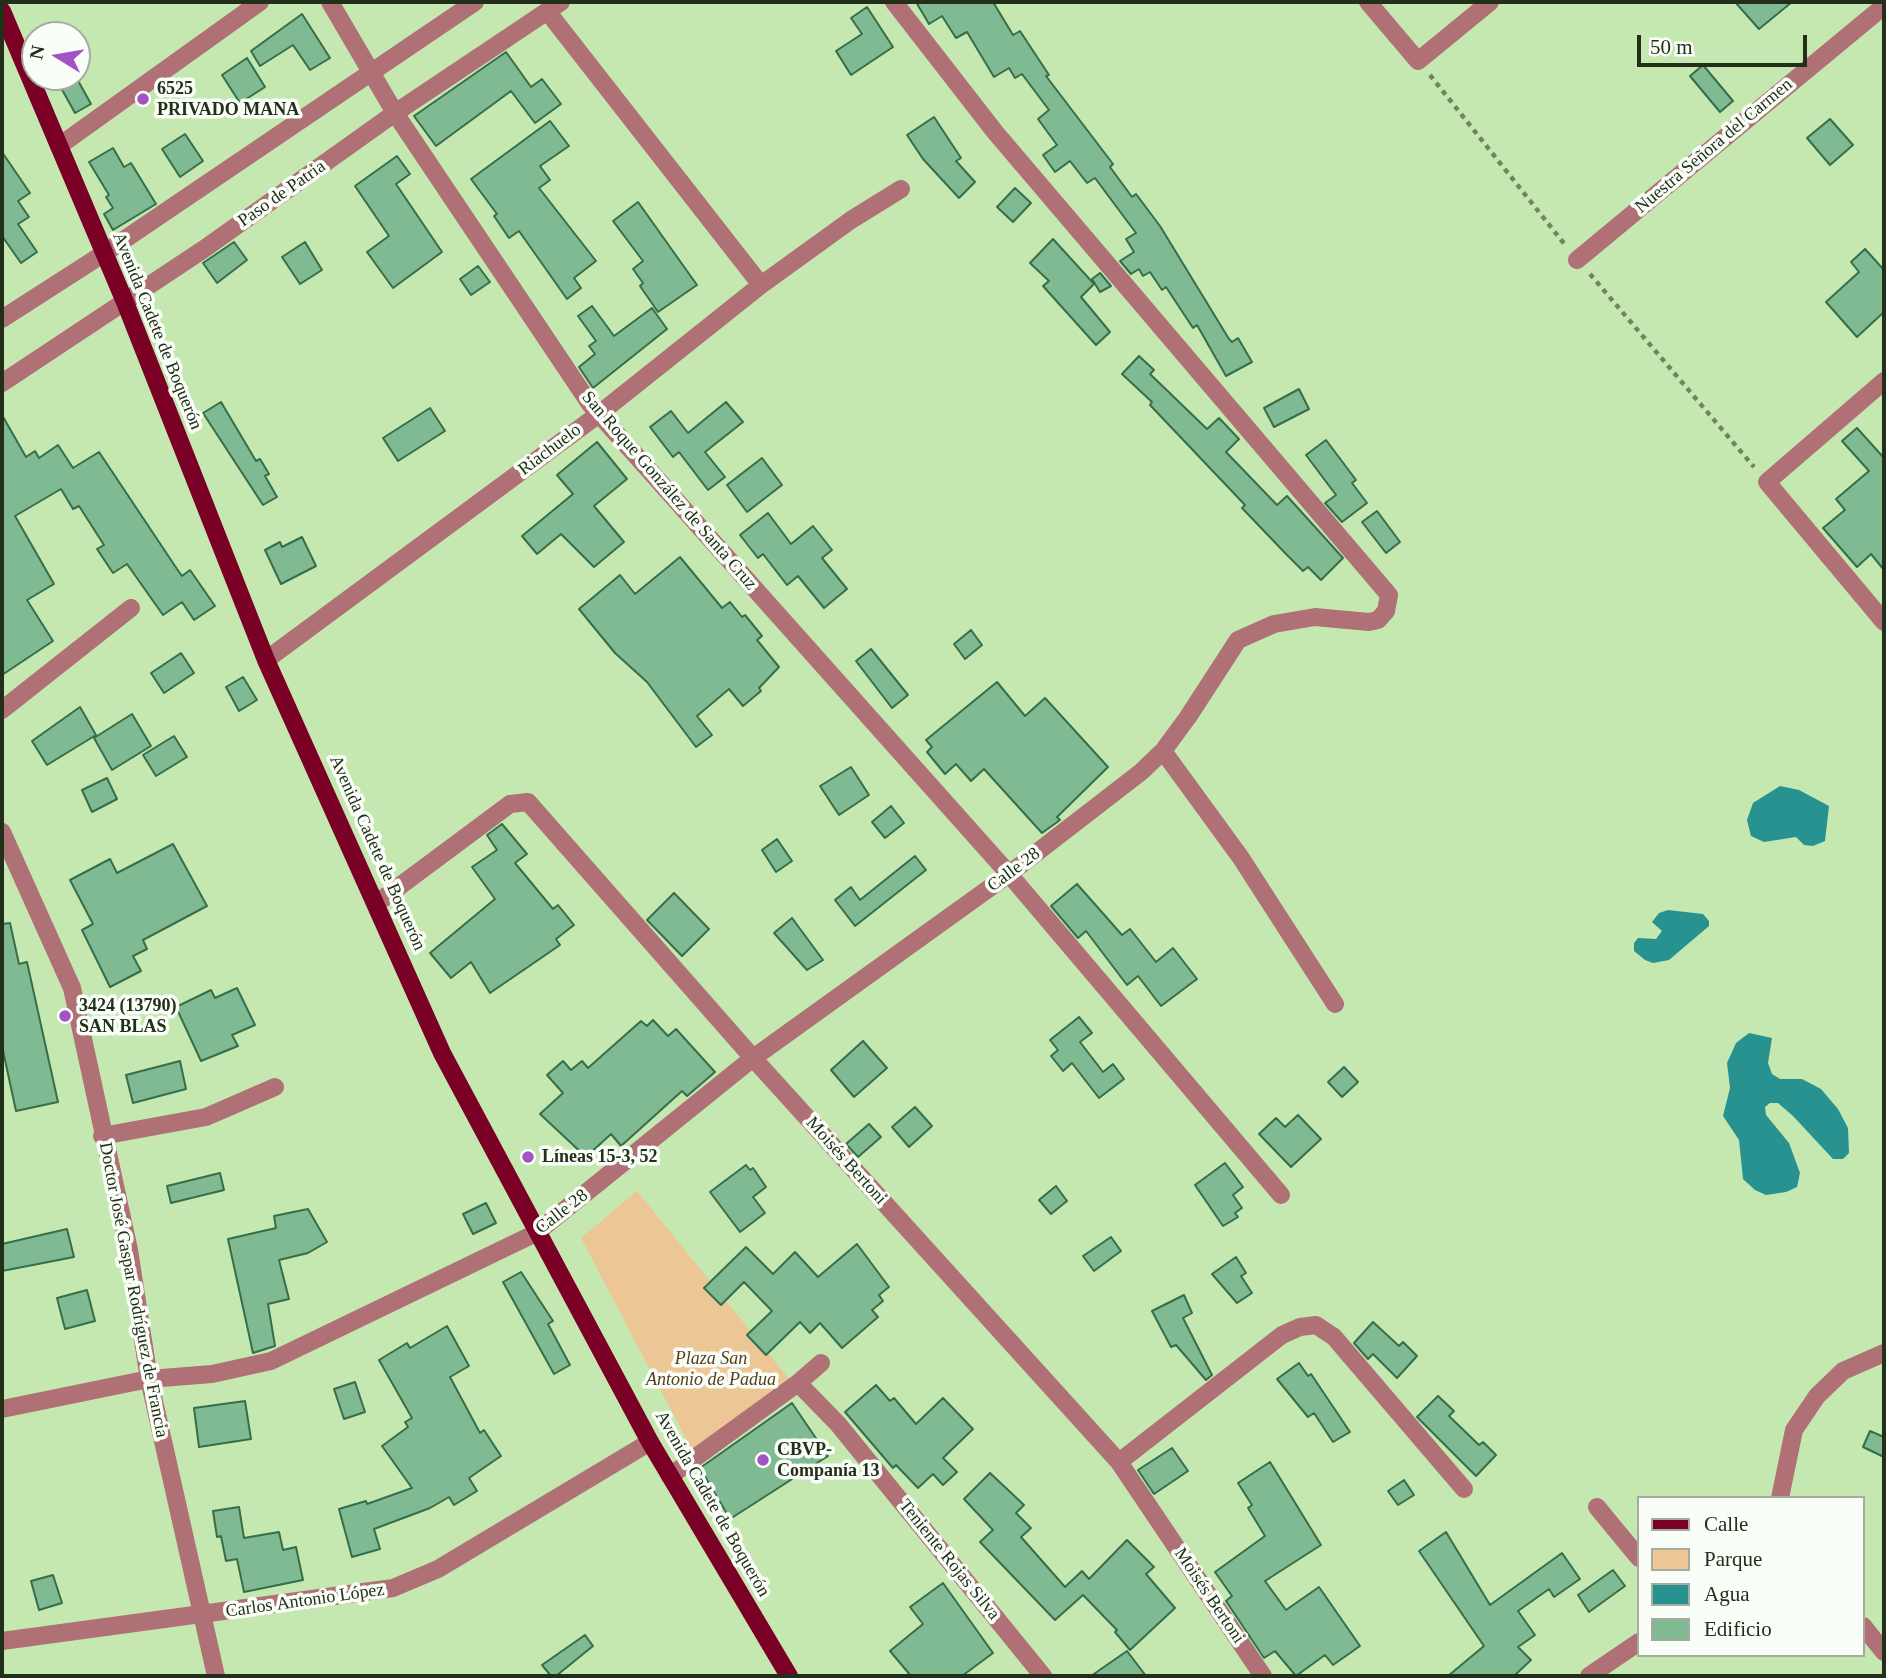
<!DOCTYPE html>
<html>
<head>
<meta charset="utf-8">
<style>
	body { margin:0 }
	#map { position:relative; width:1886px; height:1678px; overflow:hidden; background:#c5e8b0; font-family:Georgia,serif }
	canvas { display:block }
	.frame { position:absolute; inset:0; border:4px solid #222f19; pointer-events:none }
	.legend { position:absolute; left:1637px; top:1496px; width:228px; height:161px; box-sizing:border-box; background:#fafef8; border:2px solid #a4ab9f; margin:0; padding:9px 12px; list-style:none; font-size:21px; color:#222f19 }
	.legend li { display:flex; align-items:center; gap:14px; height:35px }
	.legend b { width:35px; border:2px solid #a4ab9f }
	.north { position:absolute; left:21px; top:21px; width:70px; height:70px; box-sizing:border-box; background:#fafef8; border:2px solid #a4ab9f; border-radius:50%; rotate:281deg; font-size:19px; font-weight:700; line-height:28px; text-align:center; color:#222f19 }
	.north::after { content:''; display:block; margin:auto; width:24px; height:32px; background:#a254c5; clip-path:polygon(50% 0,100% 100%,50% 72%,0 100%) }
	.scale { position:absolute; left:1637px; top:35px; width:170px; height:32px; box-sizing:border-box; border:4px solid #222f19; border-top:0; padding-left:9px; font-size:21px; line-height:24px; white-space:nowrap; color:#222f19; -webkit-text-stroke:5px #fafef8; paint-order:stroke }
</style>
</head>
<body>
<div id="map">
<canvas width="1886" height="1678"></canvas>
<div class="frame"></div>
<ul class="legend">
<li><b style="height:9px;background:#7a0026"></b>Calle</li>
<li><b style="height:19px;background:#ecc694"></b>Parque</li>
<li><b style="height:19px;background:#289291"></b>Agua</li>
<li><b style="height:19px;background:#80ba92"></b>Edificio</li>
</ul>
<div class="north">N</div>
<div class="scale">50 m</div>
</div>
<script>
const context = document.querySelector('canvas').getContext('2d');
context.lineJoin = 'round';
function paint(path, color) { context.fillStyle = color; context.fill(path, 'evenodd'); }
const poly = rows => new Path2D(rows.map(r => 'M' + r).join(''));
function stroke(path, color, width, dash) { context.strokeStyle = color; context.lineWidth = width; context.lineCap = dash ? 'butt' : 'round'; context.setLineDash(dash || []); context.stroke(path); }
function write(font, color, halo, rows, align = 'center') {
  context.font = font + ' Georgia,serif'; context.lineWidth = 7; context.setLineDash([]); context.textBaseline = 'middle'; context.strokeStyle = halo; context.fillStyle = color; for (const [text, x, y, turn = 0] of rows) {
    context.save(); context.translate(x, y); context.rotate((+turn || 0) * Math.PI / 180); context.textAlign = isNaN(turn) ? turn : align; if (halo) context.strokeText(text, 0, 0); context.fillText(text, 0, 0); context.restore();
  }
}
paint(poly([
	[637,1191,790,1380,693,1452,581,1238]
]), '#ecc694');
paint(poly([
	[1780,786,1799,790,1829,806,1825,841,1813,846,1804,845,1796,837,1764,842,1751,836,1747,820,1753,803],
	[1668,910,1703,914,1709,921,1709,926,1669,960,1653,963,1645,960,1634,951,1634,943,1638,938,1656,939,1662,931,1652,922,1659,913],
	[1749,1033,1772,1038,1768,1063,1772,1074,1780,1079,1802,1079,1821,1089,1838,1109,1848,1128,1849,1153,1843,1159,1833,1159,1793,1116,1778,1103,1770,1103,1765,1107,1766,1115,1789,1143,1800,1173,1797,1187,1786,1192,1766,1195,1755,1190,1743,1179,1739,1140,1723,1116,1730,1088,1727,1063,1736,1043]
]), '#289291');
const building = poly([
	[916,2,993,2,1013,35,1020,31,1049,75,1046,76,1113,164,1110,167,1132,197,1136,194,1160,226,1229,339,1232,342,1238,338,1252,362,1226,376,1197,325,1193,328,1166,287,1162,290,1150,272,1143,276,1139,269,1131,274,1120,261,1134,252,1126,239,1136,233,1095,178,1087,183,1070,161,1055,172,1043,155,1057,145,1038,119,1049,110,1022,74,1015,78,1009,68,994,77,967,32,956,38,942,16,929,24,916,2],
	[1735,2,1792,2,1759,29,1735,2],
	[867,7,893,47,851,75,836,51,862,34,851,18,867,7],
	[302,14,330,58,310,70,293,45,260,66,251,51,302,14],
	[506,52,531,87,542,79,561,104,535,123,511,91,436,146,414,116,506,52],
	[247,58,265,87,240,103,222,75,247,58],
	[1703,65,1733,101,1720,112,1690,76,1703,65],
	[55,77,76,77,91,104,75,113,55,77],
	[934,117,961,158,956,161,975,182,959,198,923,159,907,135,934,117],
	[1830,119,1853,145,1830,165,1807,138,1830,119],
	[550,121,569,146,540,166,550,180,539,188,596,261,574,278,581,288,567,299,519,231,509,238,494,216,497,214,471,179,550,121],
	[185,134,203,161,180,177,162,149,185,134],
	[113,148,124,167,131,163,156,204,113,230,104,214,113,208,106,197,109,195,89,162,113,148],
	[2,152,30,193,18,201,29,217,18,224,37,252,21,263,2,236,2,152],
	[397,156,410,174,396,184,442,252,393,288,367,252,389,236,355,186,397,156],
	[1015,188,1031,203,1013,222,997,207,1015,188],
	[638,202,697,285,658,312,640,286,643,283,633,269,643,261,613,221,638,202],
	[1053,239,1094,284,1081,297,1110,332,1096,345,1043,286,1049,281,1030,263,1053,239],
	[234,242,247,260,217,283,203,263,234,242],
	[305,242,322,270,300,284,282,257,305,242],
	[1865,249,1884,270,1884,312,1857,337,1826,302,1859,272,1851,262,1865,249],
	[478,266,490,282,471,295,460,279,478,266],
	[1100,273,1111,286,1100,292,1092,279,1100,273],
	[592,306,614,336,652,308,667,329,593,388,579,367,595,354,589,346,596,341,578,316,592,306],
	[1139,356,1154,370,1150,374,1207,429,1219,418,1239,439,1226,452,1277,505,1287,496,1343,558,1321,580,1308,567,1303,571,1287,555,1242,508,1245,505,1150,405,1152,402,1122,374,1139,356],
	[1299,389,1309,409,1274,427,1264,408,1299,389],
	[221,402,256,461,260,459,269,474,265,476,277,497,263,505,203,413,221,402],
	[726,402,743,422,705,452,725,477,708,490,679,452,673,457,650,427,671,411,688,433,726,402],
	[430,408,445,431,398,461,383,438,430,408],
	[2,415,26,457,35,451,39,458,58,445,73,468,99,452,177,569,182,576,190,570,215,606,194,620,182,602,163,615,127,564,113,573,97,549,104,545,79,506,73,509,61,489,15,516,54,584,27,600,53,641,2,675,2,415],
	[1857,428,1884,458,1884,570,1871,554,1857,567,1823,528,1845,510,1836,499,1869,471,1842,441,1857,428],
	[1326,440,1356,480,1352,483,1367,503,1342,522,1325,503,1336,495,1306,455,1326,440],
	[597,442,627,479,594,506,624,542,594,567,561,534,537,554,522,536,573,494,557,475,597,442],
	[762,458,782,485,747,512,727,485,762,458],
	[1377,511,1400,542,1386,553,1362,522,1377,511],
	[768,513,791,544,813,526,832,550,822,558,847,589,824,608,798,576,787,585,763,554,758,558,740,535,768,513],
	[302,537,316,566,281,584,265,550,280,542,282,547,302,537],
	[680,557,722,608,730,602,742,617,745,615,762,636,757,640,779,667,759,688,761,691,743,706,729,689,697,716,712,735,696,747,647,682,615,653,579,609,620,575,635,594,680,557],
	[971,630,982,645,965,659,954,644,971,630],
	[871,649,908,695,892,708,856,661,871,649],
	[181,653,194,673,164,693,151,673,181,653],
	[243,677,257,700,239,711,226,687,243,677],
	[997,682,1025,716,1045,698,1108,767,1057,817,1060,820,1042,833,984,769,971,781,956,764,945,774,927,752,932,747,926,740,997,682],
	[80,707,96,735,47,765,32,741,80,707],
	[132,714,151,746,112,770,94,738,132,714],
	[174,736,187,757,156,776,143,755,174,736],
	[851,767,869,795,839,815,820,786,851,767],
	[107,778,117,799,92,812,82,790,107,778],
	[891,806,904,823,885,838,872,822,891,806],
	[502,824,527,854,515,863,553,909,558,905,574,925,556,939,560,945,490,993,471,962,451,978,430,953,495,899,472,867,497,850,487,835,502,824],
	[777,839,792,861,776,872,762,850,777,839],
	[173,844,207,906,143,940,147,949,133,956,141,971,110,987,82,930,93,924,70,880,110,859,117,873,173,844],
	[915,856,926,870,855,926,835,900,851,887,860,900,915,856],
	[1077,884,1122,935,1130,929,1156,962,1173,948,1197,979,1161,1006,1138,976,1127,985,1086,931,1078,938,1051,906,1077,884],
	[674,893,709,929,682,956,647,920,674,893],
	[792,918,823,960,807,970,774,933,792,918],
	[10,923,19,964,27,962,58,1102,16,1111,2,1046,2,924,10,923],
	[237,988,255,1025,232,1035,238,1046,201,1061,176,1007,211,990,215,998,237,988],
	[1079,1017,1092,1033,1080,1042,1103,1072,1113,1064,1124,1079,1099,1098,1072,1063,1063,1071,1051,1056,1058,1050,1050,1040,1079,1017],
	[653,1020,668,1036,676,1029,715,1072,687,1096,682,1091,621,1146,611,1134,586,1157,540,1114,563,1093,547,1075,563,1061,571,1070,582,1061,588,1068,641,1021,647,1026,653,1020],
	[863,1041,887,1068,854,1097,831,1070,863,1041],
	[180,1061,186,1089,133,1103,126,1075,180,1061],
	[1344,1067,1358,1082,1342,1097,1328,1082,1344,1067],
	[915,1107,932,1126,909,1147,892,1127,915,1107],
	[1298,1115,1321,1139,1291,1167,1259,1134,1276,1118,1285,1127,1298,1115],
	[869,1124,881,1137,858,1157,846,1144,869,1124],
	[1225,1163,1243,1187,1233,1195,1242,1208,1235,1213,1238,1217,1223,1226,1195,1185,1225,1163],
	[746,1165,750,1170,753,1168,766,1187,753,1197,765,1213,740,1232,710,1192,746,1165],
	[220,1173,224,1190,171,1203,167,1186,220,1173],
	[1056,1186,1067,1201,1051,1214,1039,1200,1056,1186],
	[486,1203,496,1223,473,1234,463,1214,486,1203],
	[308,1209,327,1242,308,1253,279,1260,289,1299,268,1304,275,1346,253,1353,228,1239,276,1228,274,1216,308,1209],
	[67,1229,74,1257,2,1271,2,1244,67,1229],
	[1111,1237,1121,1251,1094,1271,1083,1256,1111,1237],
	[857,1244,889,1287,879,1295,883,1301,872,1310,878,1317,842,1348,820,1323,810,1333,800,1322,766,1355,747,1335,772,1311,744,1282,721,1305,704,1288,746,1247,773,1274,795,1252,818,1277,857,1244],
	[1236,1257,1246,1273,1241,1276,1252,1293,1237,1303,1212,1274,1236,1257],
	[521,1272,553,1321,548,1324,570,1365,554,1374,503,1282,521,1272],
	[87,1290,95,1321,65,1329,57,1298,87,1290],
	[1184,1295,1192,1313,1183,1318,1212,1375,1206,1380,1176,1345,1171,1347,1152,1311,1184,1295],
	[1373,1322,1399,1346,1403,1342,1417,1356,1397,1378,1373,1354,1368,1359,1354,1343,1373,1322],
	[447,1326,469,1366,450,1377,480,1433,484,1430,501,1456,469,1478,477,1491,454,1505,449,1497,430,1508,374,1529,380,1549,352,1557,339,1509,366,1501,367,1504,412,1488,382,1446,408,1427,405,1422,412,1418,379,1360,407,1343,410,1348,447,1326],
	[1299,1363,1308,1376,1311,1374,1350,1432,1333,1442,1314,1413,1308,1417,1277,1379,1299,1363],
	[355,1382,365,1412,344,1419,334,1389,355,1382],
	[876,1385,890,1401,894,1398,916,1424,943,1398,973,1429,943,1458,957,1472,943,1485,933,1474,918,1488,896,1465,893,1468,845,1412,876,1385],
	[1438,1396,1454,1411,1449,1416,1479,1445,1483,1442,1496,1455,1476,1476,1417,1417,1438,1396],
	[245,1401,251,1439,199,1447,194,1408,245,1401],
	[792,1403,828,1456,730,1519,700,1468,792,1403],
	[1870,1431,1884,1437,1884,1457,1863,1447,1870,1431],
	[1172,1448,1188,1471,1154,1494,1138,1470,1172,1448],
	[1270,1462,1321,1545,1265,1581,1286,1610,1319,1587,1360,1646,1333,1665,1325,1655,1296,1676,1275,1651,1264,1658,1226,1601,1232,1596,1215,1572,1265,1536,1248,1508,1252,1505,1238,1483,1270,1462],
	[990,1473,1024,1505,1016,1513,1031,1528,1021,1537,1065,1587,1082,1571,1089,1579,1127,1540,1154,1567,1146,1574,1175,1608,1130,1650,1115,1632,1117,1630,1083,1595,1055,1620,980,1542,993,1530,964,1499,990,1473],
	[1404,1480,1414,1495,1398,1505,1388,1491,1404,1480],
	[239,1507,244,1538,279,1532,283,1550,296,1547,303,1580,244,1592,237,1559,226,1561,221,1536,217,1537,213,1511,239,1507],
	[1446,1532,1490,1605,1562,1553,1580,1579,1554,1597,1549,1589,1518,1611,1535,1635,1518,1647,1531,1660,1514,1676,1448,1676,1484,1646,1419,1551,1446,1532],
	[1613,1570,1625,1586,1589,1612,1578,1595,1613,1570],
	[53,1575,62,1603,39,1610,31,1581,53,1575],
	[943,1583,993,1653,962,1676,911,1676,890,1651,923,1624,910,1607,943,1583],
	[585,1635,593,1646,556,1676,551,1676,542,1665,585,1635],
	[1127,1651,1146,1676,1091,1676,1127,1651]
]);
paint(building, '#80ba92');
stroke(building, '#366e4a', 2);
stroke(poly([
	[1430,75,1566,246],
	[1590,274,1754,467]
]), '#6e8660', 4.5, [5, 5]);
stroke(poly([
	[330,2,395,113,590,404,1009,874,1281,1195],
	[1368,2,1418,61,1490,2],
	[547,11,761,285],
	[59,146,260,2],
	[1577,260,1884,6],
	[2,319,103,254,475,2],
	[1884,381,1767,482,1884,622],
	[2,383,204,249,395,113,561,2],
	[266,660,599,414,761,285,851,220,901,189],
	[2,710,131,608],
	[1163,751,1241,858,1335,1004],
	[2,832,72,988,129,1250,149,1379,216,1676],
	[377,903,510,804,528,802,753,1058,1119,1462,1263,1676],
	[102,1136,206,1117,275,1087],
	[798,1383,838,1424,1043,1676],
	[2,1409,149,1379,212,1374,271,1361,536,1233,753,1058,1009,874,1141,772,1163,751,1188,717,1238,640,1274,624,1315,617,1369,622,1378,620,1386,611,1389,595,995,132,894,2],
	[1119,1462,1282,1335,1300,1327,1316,1325,1334,1337,1464,1489],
	[670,1476,798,1383,821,1363],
	[1780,1498,1794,1430,1817,1396,1843,1371,1884,1353],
	[1597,1507,1639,1558],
	[1863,1626,1884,1652],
	[2,1641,393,1588,438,1569,650,1442],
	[1589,1676,1639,1642]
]), '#af7176', 18);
stroke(poly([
	[2,11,125,302,266,660,442,1053,650,1442,789,1676]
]), '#7a0026', 18);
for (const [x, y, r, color] of [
	[143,99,7,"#a254c5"],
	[65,1016,7,"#a254c5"],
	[528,1157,7,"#a254c5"],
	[763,1460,7,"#a254c5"]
]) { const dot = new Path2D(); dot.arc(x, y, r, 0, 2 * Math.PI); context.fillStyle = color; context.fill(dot); stroke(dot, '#fafef8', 2.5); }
write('bold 18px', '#222f19', '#fafef8', [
	["6525",157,89],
	["PRIVADO MANA",157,110],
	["3424 (13790)",79,1006],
	["SAN BLAS",79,1027],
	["Líneas 15-3, 52",542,1157],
	["CBVP-",777,1450],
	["Companía 13",777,1471]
], 'left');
write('18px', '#222f19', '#fafef8', [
	["Nuestra Señora del Carmen",1714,146,-40],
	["Paso de Patria",282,194,-35],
	["Avenida Cadete de Boquerón",157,331,68],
	["Riachuelo",550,450,-37],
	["San Roque González de Santa Cruz",669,491,49],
	["Avenida Cadete de Boquerón",377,853,66],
	["Calle 28",1014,870,-37],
	["Moisés Bertoni",846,1161,48],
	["Calle 28",562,1212,-38],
	["Doctor José Gaspar Rodríguez de Francia",133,1290,79],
	["Avenida Cadete de Boquerón",712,1504,60],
	["Teniente Rojas Silva",949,1560,51],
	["Moisés Bertoni",1209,1596,56],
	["Carlos Antonio López",305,1601,-8]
]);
write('italic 18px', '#553e1d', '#fafef8', [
	["Plaza San",711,1359],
	["Antonio de Padua",711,1380]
]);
</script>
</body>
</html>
